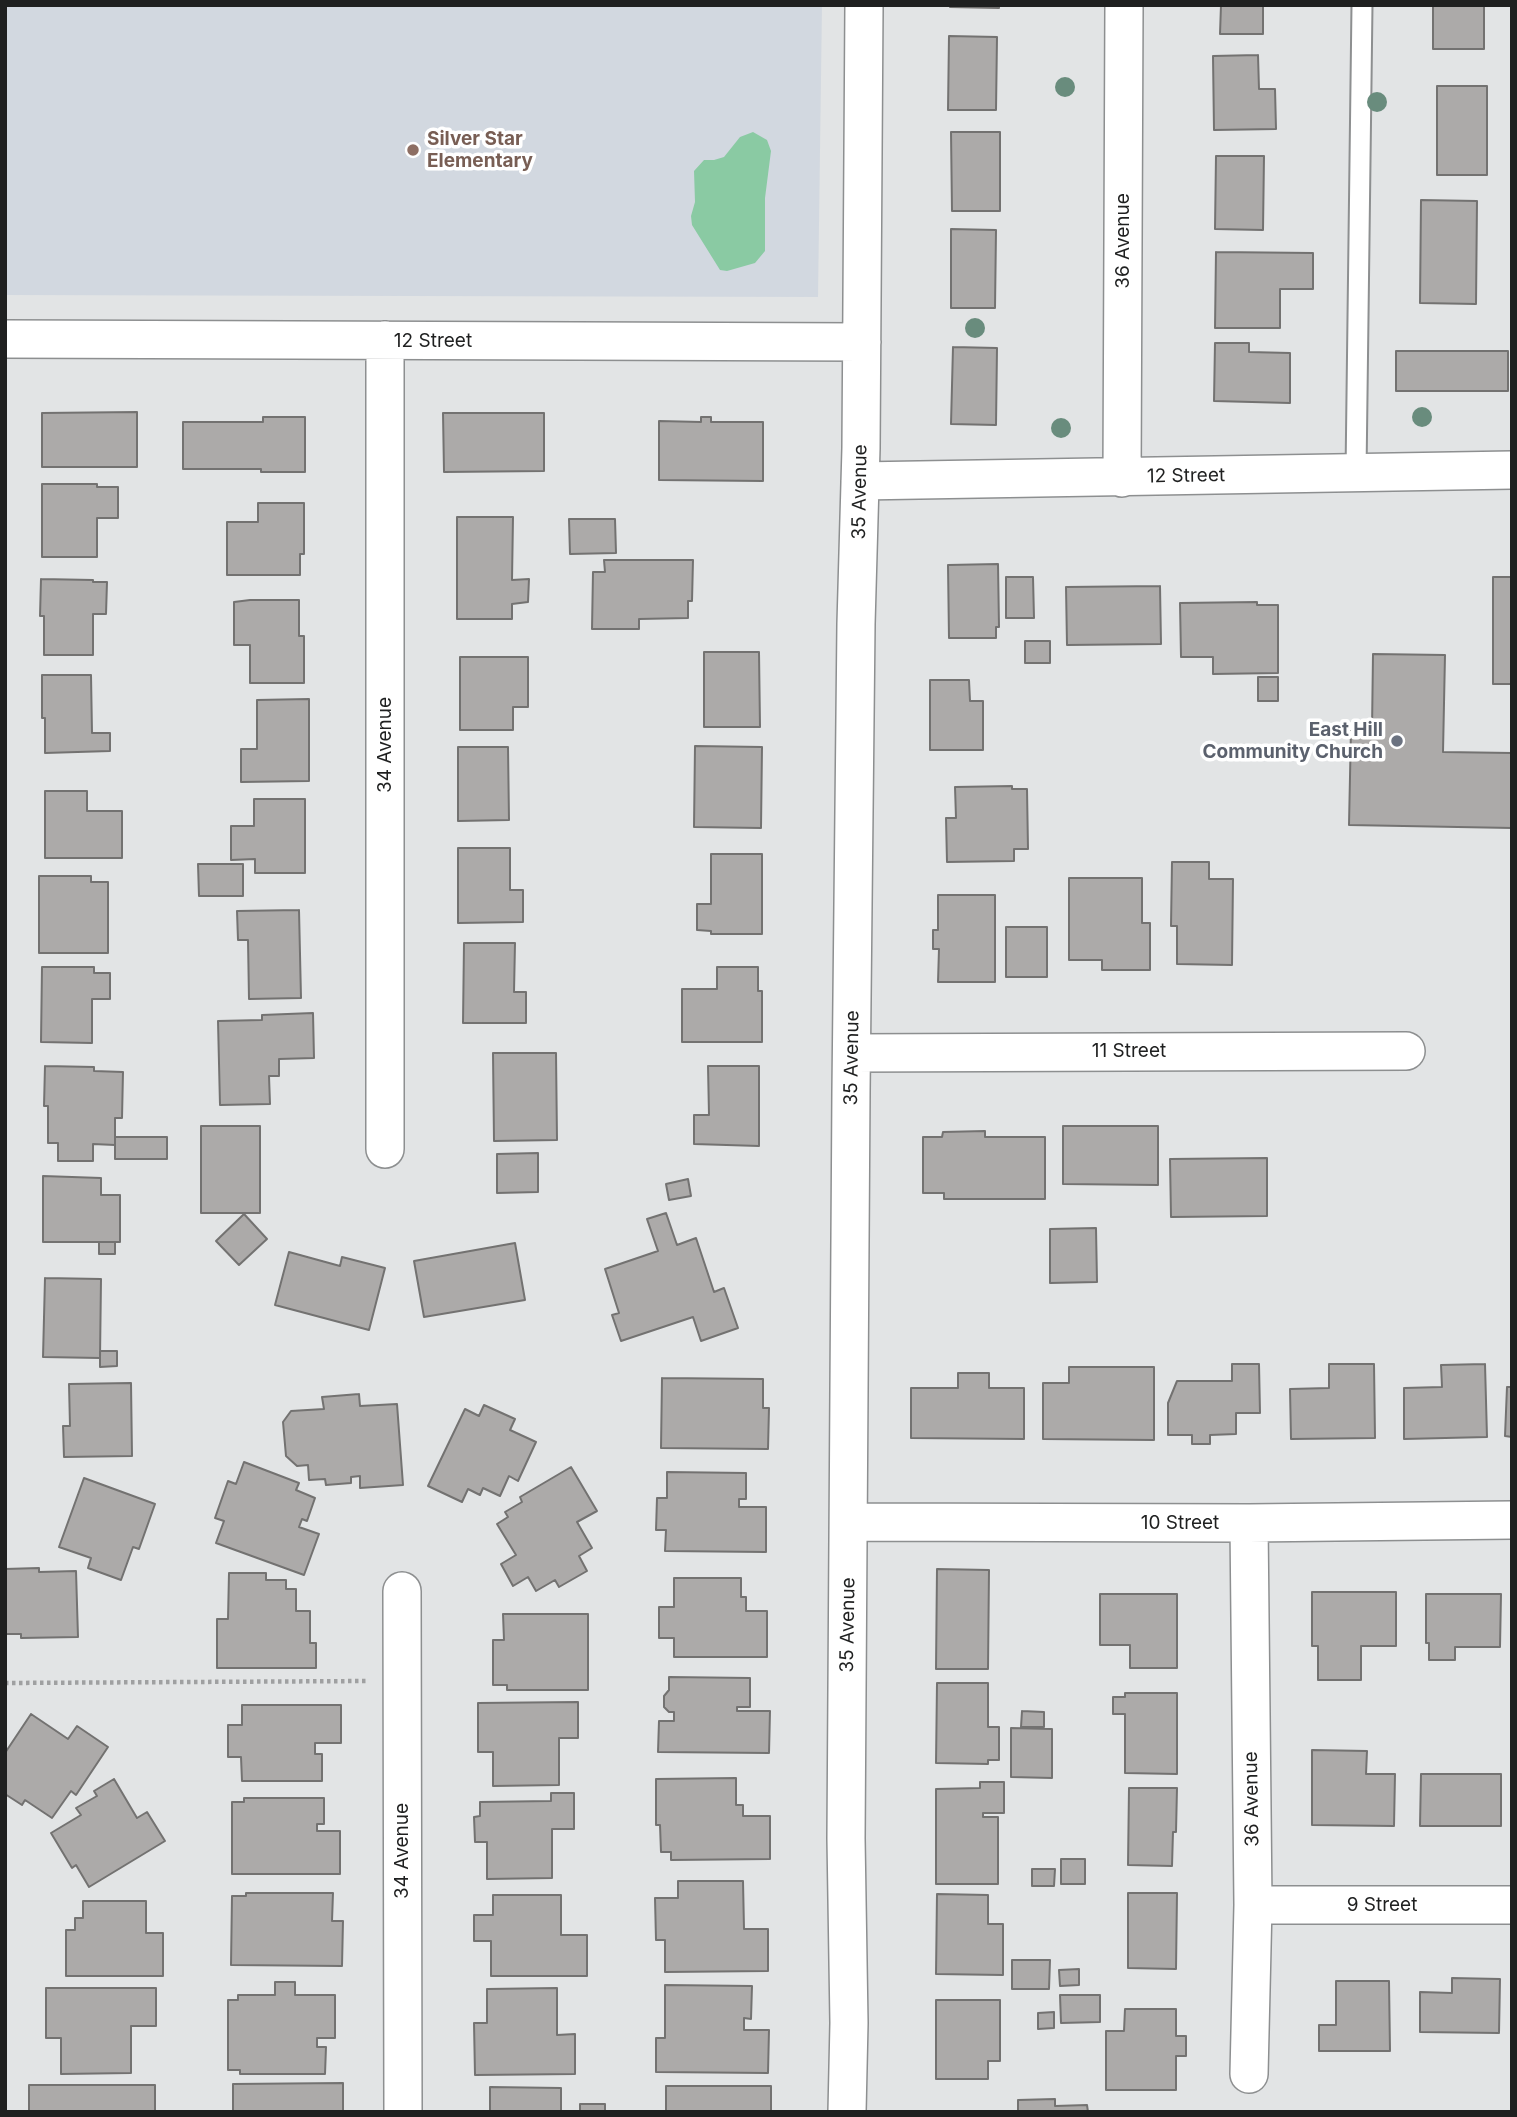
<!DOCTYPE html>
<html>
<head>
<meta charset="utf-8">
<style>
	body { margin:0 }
	#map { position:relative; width:1517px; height:2117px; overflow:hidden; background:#e2e4e5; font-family:Inter,sans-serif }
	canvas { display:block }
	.frame { position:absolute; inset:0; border:7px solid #1f2020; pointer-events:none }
</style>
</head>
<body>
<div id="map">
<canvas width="1517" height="2117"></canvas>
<div class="frame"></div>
</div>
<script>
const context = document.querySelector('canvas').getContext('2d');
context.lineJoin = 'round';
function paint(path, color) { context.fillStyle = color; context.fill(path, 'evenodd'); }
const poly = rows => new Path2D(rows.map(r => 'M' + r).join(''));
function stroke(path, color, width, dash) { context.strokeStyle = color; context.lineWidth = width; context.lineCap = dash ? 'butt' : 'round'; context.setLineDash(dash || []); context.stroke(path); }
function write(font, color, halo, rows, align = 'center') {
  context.font = font + ' Inter,sans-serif'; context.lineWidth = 7; context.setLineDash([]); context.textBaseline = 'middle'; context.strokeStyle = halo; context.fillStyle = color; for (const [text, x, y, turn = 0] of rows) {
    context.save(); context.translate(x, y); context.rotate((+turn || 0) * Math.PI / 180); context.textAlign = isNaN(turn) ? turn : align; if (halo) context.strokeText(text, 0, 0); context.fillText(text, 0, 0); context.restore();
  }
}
paint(poly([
	[5,5,822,5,818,297,5,295]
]), '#d2d8e0');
paint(poly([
	[753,132,767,140,771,151,765,198,765,251,755,263,727,271,720,270,692,225,691,216,695,202,694,171,704,160,714,160,724,157,740,137]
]), '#8acaa3');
const building = poly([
	[950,5,999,5,999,8,950,7,950,5],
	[1221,5,1263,5,1263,34,1220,34,1221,5],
	[1433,5,1484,5,1484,49,1433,49,1433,5],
	[949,36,997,37,996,110,948,110,949,36],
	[1258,55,1259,89,1275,89,1276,129,1214,130,1213,56,1258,55],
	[1437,86,1487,86,1487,175,1437,175,1437,86],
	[951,132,1000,132,1000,211,952,211,951,132],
	[1216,156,1264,156,1263,230,1215,229,1216,156],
	[1421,200,1477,201,1476,304,1420,303,1421,200],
	[951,229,996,230,995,308,951,308,951,229],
	[1216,252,1313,253,1313,289,1280,289,1280,328,1215,328,1216,252],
	[1215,343,1249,343,1249,352,1290,353,1290,403,1214,401,1215,343],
	[953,347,997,348,996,425,951,424,953,347],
	[1396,351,1508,351,1508,391,1396,391,1396,351],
	[137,412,137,467,42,467,42,413,137,412],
	[443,413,544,413,544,471,444,472,443,413],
	[263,417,305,417,305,472,261,472,261,469,183,469,183,422,263,422,263,417],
	[701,417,711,417,711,422,763,422,763,481,659,480,659,421,701,422,701,417],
	[42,484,97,484,97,487,118,487,118,518,97,518,97,557,42,557,42,484],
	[258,503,304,503,304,554,300,554,300,575,227,575,227,522,258,522,258,503],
	[457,517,513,517,512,580,529,579,528,602,512,604,512,619,457,619,457,517],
	[569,519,615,519,616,553,570,554,569,519],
	[604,560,693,560,692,601,688,601,688,618,639,619,639,629,592,629,593,572,605,572,604,560],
	[998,564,999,627,996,627,996,638,949,638,948,565,998,564],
	[1006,577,1033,577,1034,618,1006,618,1006,577],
	[1493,577,1512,577,1512,684,1493,684,1493,577],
	[41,579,93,580,93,582,107,582,106,614,93,614,93,655,44,655,44,616,40,616,41,579],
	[1160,586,1161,644,1067,645,1066,587,1160,586],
	[250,600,299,600,299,636,304,636,304,683,250,683,250,645,234,645,234,602,250,600],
	[1257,602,1257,605,1278,605,1278,673,1213,674,1213,657,1181,657,1180,603,1257,602],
	[1025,641,1050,641,1050,663,1025,663,1025,641],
	[704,652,759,652,760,727,704,727,704,652],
	[1373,654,1445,655,1443,752,1512,753,1512,828,1349,825,1351,729,1372,730,1373,654],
	[460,657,528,657,528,707,513,707,513,730,460,730,460,657],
	[42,675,91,675,92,733,110,733,110,751,45,753,45,718,42,718,42,675],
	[1258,677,1278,677,1278,701,1258,701,1258,677],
	[930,680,969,680,970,701,983,701,983,750,930,750,930,680],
	[309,699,309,781,241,782,241,749,257,749,257,700,309,699],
	[695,746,762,747,761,828,694,827,695,746],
	[458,747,508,747,509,820,458,821,458,747],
	[1012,786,1012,789,1027,789,1028,849,1014,849,1014,861,947,862,946,818,956,818,955,787,1012,786],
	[45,791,87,791,87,811,122,811,122,858,45,858,45,791],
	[254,799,305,799,305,873,255,873,255,859,231,860,231,826,254,826,254,799],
	[458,848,510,848,510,890,523,890,523,922,458,923,458,848],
	[711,854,762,854,762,934,711,934,711,931,697,930,697,904,711,904,711,854],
	[1172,862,1209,862,1209,879,1233,879,1232,965,1177,964,1177,926,1171,926,1172,862],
	[198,864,243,864,243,896,199,896,198,864],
	[39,876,91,876,91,882,108,882,108,953,39,953,39,876],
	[1069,878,1142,878,1142,923,1150,923,1150,970,1102,970,1102,960,1069,960,1069,878],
	[938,895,995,895,995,982,938,982,939,949,933,949,933,930,938,930,938,895],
	[299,910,301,998,249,999,248,940,238,940,237,911,299,910],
	[1006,927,1047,927,1047,977,1006,977,1006,927],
	[464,943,515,943,514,992,526,992,526,1023,463,1023,464,943],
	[42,967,94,967,94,973,110,973,110,999,92,999,92,1043,41,1042,42,967],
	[717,967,758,967,758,991,762,991,762,1042,682,1042,682,989,717,989,717,967],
	[313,1013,314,1058,279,1059,279,1076,269,1076,270,1104,220,1105,218,1021,262,1020,262,1015,313,1013],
	[493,1053,556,1053,557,1140,494,1141,493,1053],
	[45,1066,94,1067,94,1071,123,1072,122,1118,115,1118,115,1145,93,1144,93,1161,58,1161,58,1143,48,1143,48,1106,44,1106,45,1066],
	[708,1066,759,1066,759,1146,694,1144,694,1115,709,1115,708,1066],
	[201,1126,260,1126,260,1213,201,1213,201,1126],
	[1063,1126,1158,1126,1158,1185,1063,1184,1063,1126],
	[985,1131,985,1137,1045,1137,1045,1199,944,1199,944,1193,923,1193,923,1137,942,1137,943,1132,985,1131],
	[115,1137,167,1137,167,1159,115,1159,115,1137],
	[538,1153,538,1192,497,1193,497,1154,538,1153],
	[1267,1158,1267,1216,1171,1217,1170,1159,1267,1158],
	[43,1176,101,1178,101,1195,120,1195,120,1242,43,1242,43,1176],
	[688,1179,691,1196,669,1200,666,1184,688,1179],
	[666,1213,677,1245,696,1238,714,1292,724,1288,738,1328,701,1341,693,1317,621,1341,612,1315,619,1313,605,1269,658,1251,647,1219,666,1213],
	[244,1214,267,1239,239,1265,216,1241,244,1214],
	[1096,1228,1097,1282,1050,1283,1050,1229,1096,1228],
	[99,1242,115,1242,115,1254,99,1254,99,1242],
	[515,1243,525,1300,424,1317,414,1261,515,1243],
	[289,1252,340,1266,342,1257,385,1268,369,1330,275,1305,289,1252],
	[45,1278,101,1279,100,1358,43,1357,45,1278],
	[100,1351,117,1351,117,1366,100,1367,100,1351],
	[1232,1364,1259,1364,1260,1413,1236,1413,1236,1434,1210,1435,1210,1444,1192,1444,1192,1435,1168,1435,1168,1403,1177,1381,1232,1381,1232,1364],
	[1329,1364,1374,1364,1375,1438,1291,1439,1290,1389,1329,1388,1329,1364],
	[1485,1364,1487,1437,1404,1439,1404,1388,1442,1387,1441,1365,1485,1364],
	[1069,1367,1154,1367,1154,1440,1043,1439,1043,1383,1069,1383,1069,1367],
	[958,1373,989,1373,989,1388,1024,1388,1024,1439,911,1438,911,1388,958,1388,958,1373],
	[662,1378,763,1379,763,1408,769,1408,768,1449,661,1448,662,1378],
	[131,1383,132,1456,64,1457,63,1426,70,1426,69,1384,131,1383],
	[1507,1387,1512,1387,1512,1437,1505,1436,1507,1387],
	[359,1394,360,1406,397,1404,403,1485,360,1488,360,1476,351,1477,351,1483,326,1485,325,1479,309,1480,308,1465,297,1466,286,1456,283,1422,291,1411,324,1409,322,1397,359,1394],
	[484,1405,515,1419,510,1430,536,1442,518,1481,509,1476,500,1496,483,1488,480,1495,468,1489,462,1502,428,1486,465,1409,479,1416,484,1405],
	[244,1462,299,1483,296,1490,315,1498,307,1521,302,1519,299,1527,319,1534,304,1575,216,1543,224,1521,215,1518,228,1481,236,1484,244,1462],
	[571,1467,597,1511,577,1522,592,1548,579,1556,587,1571,559,1587,555,1580,536,1591,528,1577,513,1586,501,1564,516,1555,497,1524,508,1517,505,1512,522,1502,520,1497,571,1467],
	[667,1472,746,1473,746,1499,739,1499,739,1507,766,1507,766,1552,665,1551,666,1530,656,1530,657,1498,667,1498,667,1472],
	[84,1478,155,1504,139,1549,133,1547,121,1580,88,1568,91,1558,59,1547,84,1478],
	[39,1568,39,1572,76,1571,78,1637,21,1638,21,1634,5,1634,5,1569,39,1568],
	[937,1569,989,1570,988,1669,936,1669,937,1569],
	[229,1573,266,1573,266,1580,286,1580,286,1589,296,1589,296,1611,310,1611,310,1643,316,1643,316,1668,217,1668,217,1619,228,1619,229,1573],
	[674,1578,741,1578,741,1597,746,1597,746,1611,767,1611,767,1657,674,1657,674,1638,659,1638,659,1607,674,1607,674,1578],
	[1312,1592,1396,1592,1396,1646,1361,1646,1361,1680,1318,1680,1318,1646,1312,1646,1312,1592],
	[1100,1594,1177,1594,1177,1668,1130,1668,1130,1645,1100,1645,1100,1594],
	[1426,1594,1501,1594,1500,1647,1455,1647,1455,1660,1429,1660,1429,1643,1426,1643,1426,1594],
	[503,1614,588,1614,588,1690,507,1690,507,1685,493,1685,493,1640,504,1640,503,1614],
	[669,1677,750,1678,750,1707,737,1707,737,1711,770,1711,769,1753,658,1752,659,1721,674,1721,674,1712,669,1712,664,1707,664,1696,669,1690,669,1677],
	[937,1683,988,1683,988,1727,999,1727,999,1760,988,1760,988,1764,936,1763,937,1683],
	[1125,1693,1177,1693,1177,1774,1125,1773,1125,1714,1113,1714,1113,1697,1125,1697,1125,1693],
	[578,1702,578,1738,559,1738,559,1785,493,1786,493,1752,478,1752,478,1703,578,1702],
	[242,1705,341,1705,341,1743,315,1743,315,1754,322,1754,322,1781,242,1781,241,1757,228,1757,228,1725,242,1725,242,1705],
	[1022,1711,1044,1712,1044,1727,1021,1727,1022,1711],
	[31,1714,68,1739,77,1726,108,1747,76,1795,71,1791,52,1818,25,1800,22,1805,5,1794,5,1753,31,1714],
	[1011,1728,1052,1729,1052,1778,1011,1777,1011,1728],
	[1312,1750,1367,1751,1366,1774,1395,1774,1394,1826,1312,1825,1312,1750],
	[1421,1774,1501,1774,1501,1826,1420,1826,1421,1774],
	[736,1778,736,1805,743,1805,743,1816,770,1816,770,1859,671,1860,671,1852,661,1852,660,1825,656,1825,656,1779,736,1778],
	[114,1779,137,1818,147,1812,165,1841,89,1887,76,1865,72,1868,51,1833,81,1815,76,1808,97,1796,94,1791,114,1779],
	[980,1782,1004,1782,1004,1813,983,1813,983,1817,998,1817,998,1884,936,1884,936,1789,980,1788,980,1782],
	[1129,1788,1177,1788,1176,1832,1173,1832,1172,1866,1128,1865,1129,1788],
	[551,1793,574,1793,574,1829,552,1829,552,1878,487,1879,487,1842,475,1842,474,1817,480,1816,480,1802,551,1801,551,1793],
	[244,1798,324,1798,324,1824,317,1824,317,1831,340,1831,340,1874,232,1874,232,1802,244,1802,244,1798],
	[1061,1859,1085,1859,1085,1884,1061,1884,1061,1859],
	[1032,1869,1055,1869,1054,1886,1032,1886,1032,1869],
	[678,1881,743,1881,744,1929,768,1929,768,1971,665,1972,665,1940,656,1940,655,1898,678,1898,678,1881],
	[246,1893,333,1893,332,1921,343,1921,342,1966,231,1965,232,1896,246,1896,246,1893],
	[1128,1893,1177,1893,1176,1969,1128,1968,1128,1893],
	[937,1894,988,1895,988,1924,1003,1924,1003,1975,936,1974,937,1894],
	[493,1895,561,1895,561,1935,587,1935,587,1976,491,1976,491,1941,474,1941,474,1915,493,1915,493,1895],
	[83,1901,146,1901,146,1933,163,1933,163,1976,66,1976,66,1930,75,1930,75,1918,83,1918,83,1901],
	[1012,1960,1050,1960,1049,1989,1012,1989,1012,1960],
	[1079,1969,1079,1985,1060,1986,1059,1970,1079,1969],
	[1452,1978,1500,1979,1499,2033,1420,2032,1420,1992,1452,1993,1452,1978],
	[1336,1981,1389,1981,1390,2051,1319,2051,1319,2025,1336,2025,1336,1981],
	[275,1982,295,1982,295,1995,335,1995,335,2038,317,2038,317,2047,326,2047,325,2074,240,2074,240,2070,228,2070,228,2000,238,2000,238,1995,275,1995,275,1982],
	[665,1985,752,1986,751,2019,744,2018,744,2030,769,2030,768,2073,656,2072,656,2038,665,2038,665,1985],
	[46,1988,156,1988,156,2026,131,2026,131,2073,61,2074,61,2038,46,2038,46,1988],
	[557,1988,557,2035,575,2034,575,2074,475,2075,474,2023,487,2023,487,1989,557,1988],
	[1060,1995,1100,1995,1100,2022,1061,2023,1060,1995],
	[936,2000,1000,2000,1000,2061,988,2061,988,2079,936,2079,936,2000],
	[1125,2009,1176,2009,1176,2036,1186,2036,1186,2056,1176,2056,1176,2090,1106,2090,1106,2031,1124,2031,1125,2009],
	[1054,2012,1054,2028,1038,2029,1038,2013,1054,2012],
	[343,2083,343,2112,233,2112,233,2084,343,2083],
	[29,2085,155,2085,155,2112,29,2112,29,2085],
	[666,2086,771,2086,771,2112,666,2112,666,2086],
	[490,2087,561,2088,561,2112,490,2112,490,2087],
	[1055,2099,1055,2106,1087,2105,1088,2112,1013,2112,1018,2112,1018,2100,1055,2099],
	[580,2104,605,2104,605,2112,580,2112,580,2104]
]);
paint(building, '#acaaa9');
stroke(building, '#737271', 2);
const lane = poly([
	[1356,473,1362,5]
]);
const street = poly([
	[5,339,862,342],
	[385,340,385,1149],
	[1122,478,1124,5],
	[860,481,1512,470],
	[852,1053,1406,1051],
	[849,1522,1249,1523,1512,1520],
	[1249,1523,1253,1905,1249,2074],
	[402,1591,403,2112],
	[1253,1905,1512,1905],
	[847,2112,849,2023,846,1838,851,1091,856,624,861,448,864,5]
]);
stroke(lane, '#8d8f90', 23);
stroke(street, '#8d8f90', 40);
stroke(poly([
	[5,1683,368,1681]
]), '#9fa0a1', 4.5, [3.5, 3.5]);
stroke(lane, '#fff', 19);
stroke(street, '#fff', 37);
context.fillStyle = '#698c7d';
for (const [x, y] of [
	[1065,87],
	[1377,102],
	[975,328],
	[1422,417],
	[1061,428]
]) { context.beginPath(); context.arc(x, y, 10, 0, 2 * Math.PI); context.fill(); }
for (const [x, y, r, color] of [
	[413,150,7,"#8d6e63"],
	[1397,741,7,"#6b7280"]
]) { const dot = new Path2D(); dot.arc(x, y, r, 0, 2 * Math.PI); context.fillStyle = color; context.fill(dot); stroke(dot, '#fff', 2.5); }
write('bold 19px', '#785e54', '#fff', [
	["Silver Star",427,139],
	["Elementary",427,161]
], 'left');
write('19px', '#1f2020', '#fff', [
	["36 Avenue",1123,241,-90],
	["12 Street",433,341],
	["12 Street",1186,476,-1],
	["35 Avenue",860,492,-89],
	["34 Avenue",385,745,-90],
	["11 Street",1129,1051],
	["35 Avenue",852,1058,-89],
	["10 Street",1180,1523],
	["35 Avenue",848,1625,-89],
	["36 Avenue",1252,1799,-91],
	["34 Avenue",402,1851,-90],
	["9 Street",1382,1905]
]);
write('bold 19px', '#5b616d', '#fff', [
	["East Hill",1383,730],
	["Community Church",1383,752]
], 'right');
</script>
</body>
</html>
